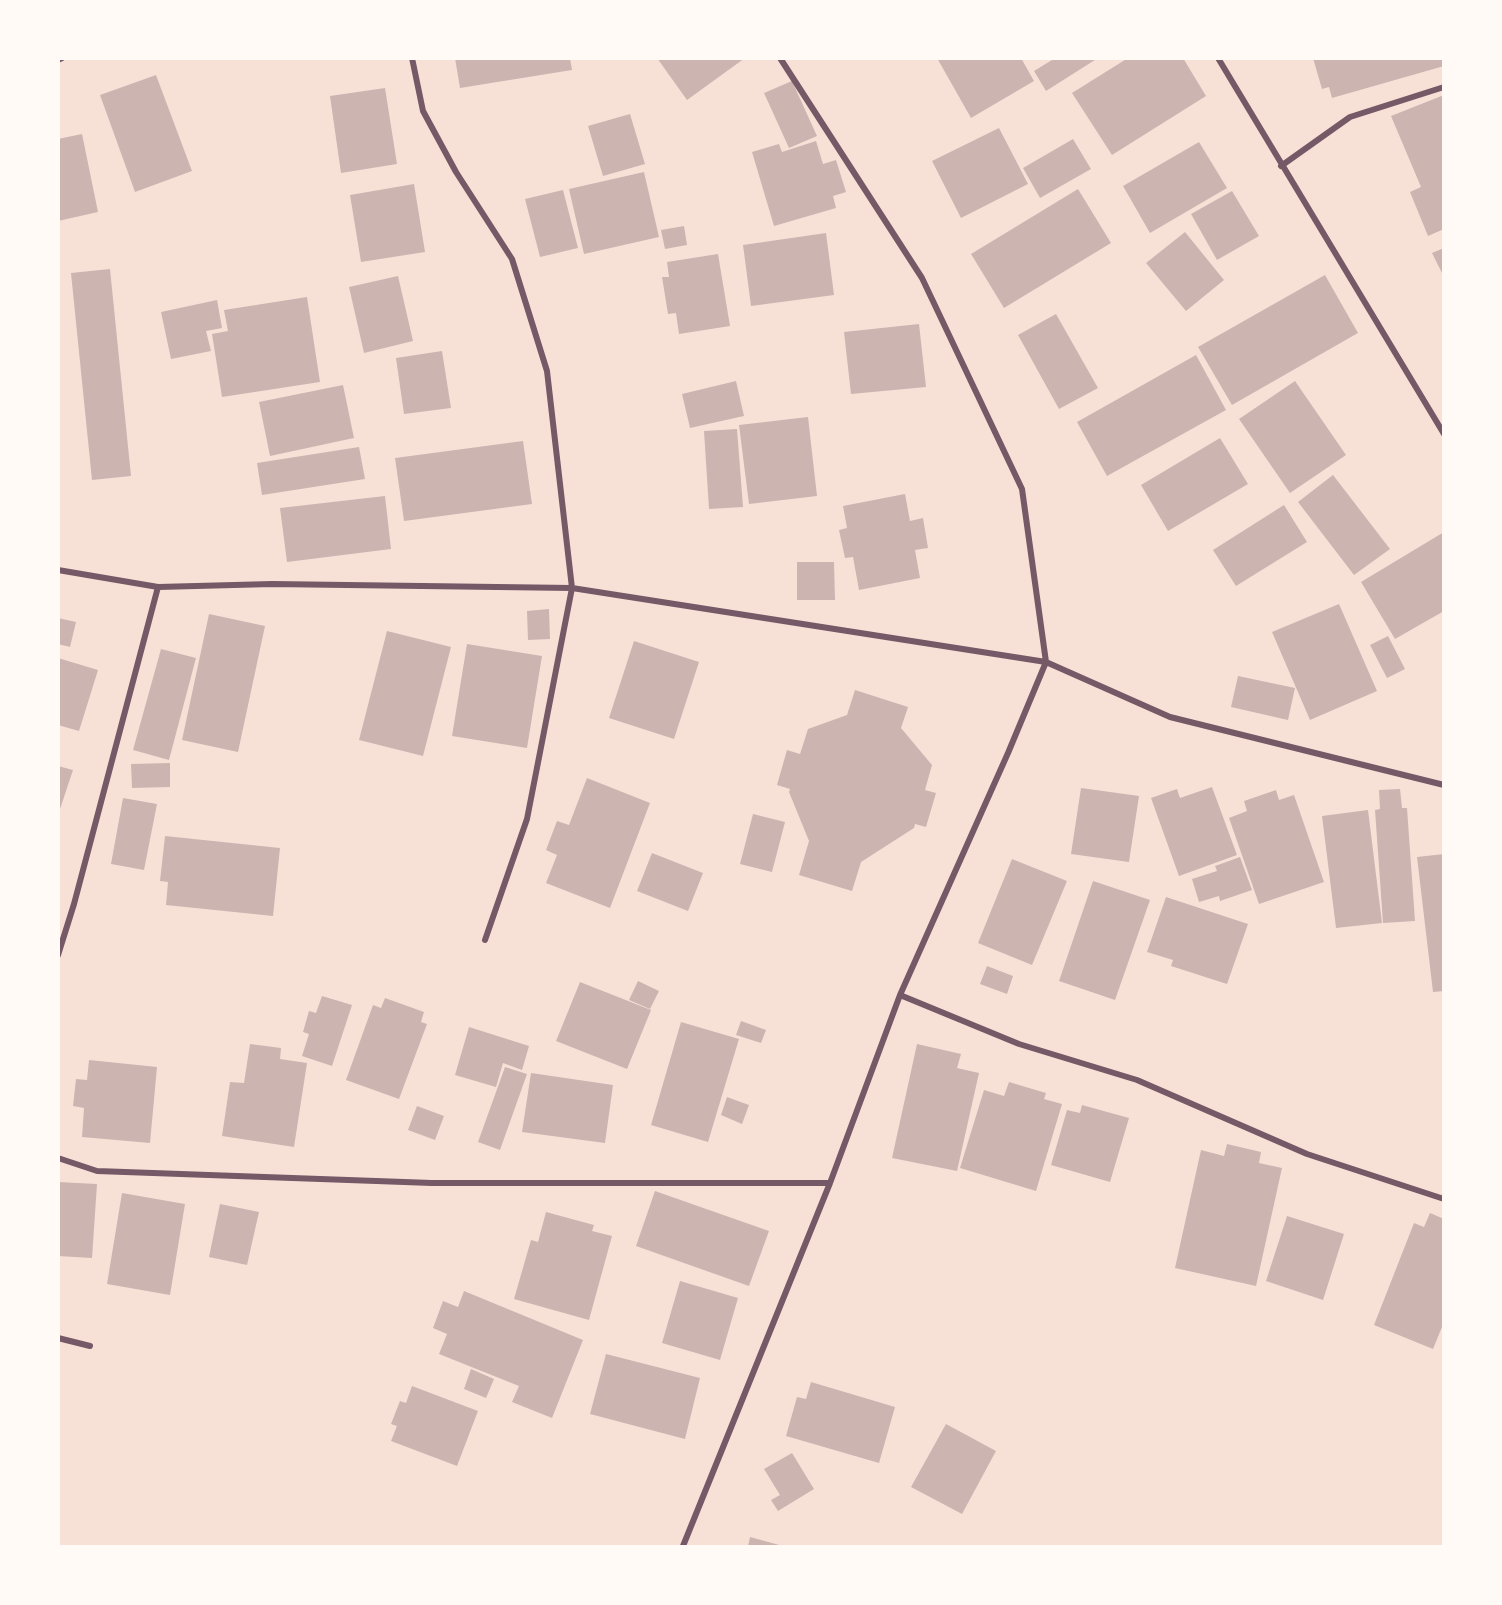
<!DOCTYPE html>
<html>
<head>
<meta charset="utf-8">
<style>
	body { margin:0 }
	#map { position:relative; width:1502px; height:1605px; overflow:hidden; background:#f7e1d7; font-family:Figtree,sans-serif }
	canvas { display:block }
	.frame { position:absolute; inset:0; border:60px solid #fffaf5; pointer-events:none }
</style>
</head>
<body>
<div id="map">
<canvas width="1502" height="1605"></canvas>
<div class="frame"></div>
</div>
<script>
const context = document.querySelector('canvas').getContext('2d');
context.lineJoin = 'round';
function paint(path, color) { context.fillStyle = color; context.fill(path, 'evenodd'); }
const poly = rows => new Path2D(rows.map(r => 'M' + r).join(''));
function stroke(path, color, width, dash) { context.strokeStyle = color; context.lineWidth = width; context.lineCap = dash ? 'butt' : 'round'; context.setLineDash(dash || []); context.stroke(path); }
paint(poly([
	[455,58,570,58,572,70,460,88],
	[657,58,745,58,687,100],
	[937,58,1021,58,1034,81,971,118],
	[1051,58,1098,58,1046,91,1034,71,1052,60],
	[1128,58,1183,58,1206,96,1112,155,1072,93],
	[1313,58,1444,58,1444,66,1332,98,1329,87,1322,89],
	[156,75,192,171,135,192,100,95],
	[792,81,817,136,789,148,764,93],
	[385,88,397,164,341,173,330,96],
	[1444,95,1444,229,1428,236,1410,192,1421,187,1391,116],
	[630,114,645,164,603,176,588,126],
	[999,128,1028,184,961,218,932,161],
	[82,134,98,212,58,221,58,139],
	[1073,139,1091,169,1040,198,1023,168],
	[816,141,823,164,836,160,846,192,833,196,836,208,774,226,752,152,779,144,782,152],
	[1199,142,1227,188,1150,233,1123,186],
	[644,172,659,237,584,254,569,189],
	[414,184,425,252,361,262,350,195],
	[1078,189,1111,243,1004,308,971,254],
	[563,190,578,248,540,257,525,199],
	[1232,191,1259,236,1217,260,1191,214],
	[684,226,687,245,665,249,661,230],
	[1185,232,1224,280,1186,311,1146,263],
	[826,233,834,295,751,306,743,245],
	[1444,248,1444,272,1442,273,1432,253],
	[718,254,730,326,679,334,676,313,668,314,662,277,669,277,667,262],
	[110,269,131,476,92,480,71,273],
	[1325,275,1358,333,1232,405,1198,347],
	[398,276,413,341,364,353,349,287],
	[307,297,320,382,222,397,212,334,228,331,224,310],
	[217,300,222,328,206,331,211,351,171,359,161,312],
	[1056,314,1098,388,1059,409,1018,335],
	[919,324,926,387,851,394,844,332],
	[442,351,451,408,404,414,396,358],
	[1196,355,1226,410,1107,476,1077,422],
	[736,381,744,416,690,428,682,394],
	[1295,381,1346,455,1290,493,1239,419],
	[343,385,354,438,270,456,259,402],
	[808,417,817,496,749,504,739,425],
	[737,429,743,507,709,509,704,431],
	[1220,438,1248,484,1168,531,1141,485],
	[523,441,532,504,404,521,395,458],
	[359,447,365,479,262,495,257,463],
	[1333,475,1390,549,1354,575,1298,502],
	[905,494,910,521,923,518,928,548,915,550,920,578,859,590,853,557,845,558,839,530,847,528,843,506],
	[385,496,391,549,287,562,280,508],
	[1284,505,1307,542,1236,586,1213,550],
	[1444,532,1444,611,1395,639,1361,582],
	[797,562,834,562,835,600,797,600],
	[1339,604,1377,691,1310,720,1272,632],
	[549,609,550,639,528,640,527,611],
	[209,614,265,626,238,752,182,740],
	[58,618,76,622,70,647,58,644],
	[387,631,451,647,423,756,359,740],
	[1388,636,1405,669,1387,678,1370,645],
	[634,641,699,662,674,739,609,718],
	[467,644,542,656,527,748,452,736],
	[161,649,196,658,169,760,133,750],
	[58,658,98,670,79,731,58,725],
	[1238,676,1295,688,1288,720,1231,707],
	[855,690,908,707,901,728,932,765,925,790,936,793,926,827,915,824,914,828,861,862,852,891,799,875,809,841,789,792,790,789,777,785,787,750,800,754,808,729,847,715],
	[170,763,170,787,132,788,131,764],
	[58,766,73,770,59,812,58,812],
	[587,778,650,803,610,908,546,883,557,855,546,850,557,821,569,825],
	[1212,787,1237,855,1179,876,1151,798,1177,789,1180,798],
	[1081,788,1139,796,1129,862,1071,854],
	[1400,789,1402,808,1407,808,1415,921,1383,923,1375,810,1380,809,1379,790],
	[1276,790,1279,800,1294,795,1324,882,1259,904,1229,818,1247,811,1244,801],
	[123,798,157,804,144,870,111,864],
	[1368,810,1382,923,1336,928,1322,816],
	[753,814,785,822,772,872,740,864],
	[165,836,280,848,273,916,166,905,168,882,160,881],
	[652,853,703,873,688,911,637,891],
	[1444,854,1444,991,1433,992,1417,857],
	[1240,857,1252,890,1220,901,1219,896,1199,902,1192,879,1217,871,1215,866],
	[1012,859,1067,881,1032,965,978,943],
	[1093,881,1150,900,1115,1000,1059,981],
	[1166,897,1248,924,1227,984,1171,966,1173,960,1147,952],
	[987,966,1013,976,1007,994,980,984],
	[638,981,659,991,650,1009,629,1000],
	[580,982,651,1010,627,1069,556,1041],
	[322,996,352,1005,332,1066,302,1056,309,1034,303,1032,309,1011,316,1013],
	[385,998,424,1012,421,1022,427,1024,399,1099,346,1080,373,1005,381,1008],
	[741,1021,766,1030,761,1043,736,1035],
	[681,1022,739,1039,708,1142,651,1125],
	[469,1027,529,1046,522,1070,503,1063,496,1087,455,1075],
	[250,1044,281,1048,280,1059,307,1063,294,1147,222,1136,230,1082,244,1083],
	[917,1044,961,1054,957,1068,979,1073,957,1171,892,1158],
	[89,1060,157,1067,150,1143,82,1137,84,1108,73,1106,76,1079,87,1080],
	[505,1067,527,1074,500,1150,478,1142],
	[531,1073,613,1085,605,1143,522,1132],
	[1009,1082,1046,1093,1044,1099,1062,1104,1036,1191,960,1168,984,1090,1004,1096],
	[727,1097,749,1105,742,1124,721,1115],
	[1082,1105,1129,1118,1110,1182,1051,1165,1067,1110,1080,1113],
	[417,1106,444,1116,435,1140,408,1130],
	[1227,1144,1261,1152,1259,1163,1282,1168,1256,1286,1175,1268,1201,1150,1224,1156],
	[58,1182,97,1184,92,1258,58,1256],
	[655,1191,769,1231,749,1286,636,1246],
	[122,1193,185,1204,170,1295,107,1284],
	[220,1204,259,1212,247,1265,209,1257],
	[546,1212,594,1225,592,1231,612,1236,589,1320,514,1299,531,1240,538,1242],
	[1430,1213,1444,1219,1444,1322,1433,1349,1374,1325,1414,1223,1424,1227],
	[1287,1216,1344,1234,1323,1300,1266,1281],
	[680,1281,738,1298,720,1360,662,1343],
	[464,1291,583,1340,552,1418,512,1402,519,1386,439,1354,447,1334,433,1328,443,1301,458,1307],
	[606,1354,700,1378,685,1439,590,1414],
	[471,1369,494,1379,486,1398,464,1389],
	[811,1382,895,1407,879,1463,786,1436,797,1397,806,1399],
	[412,1386,478,1411,457,1466,391,1441,397,1426,391,1424,400,1401,406,1403],
	[946,1424,996,1451,962,1514,911,1487],
	[792,1453,814,1489,778,1511,771,1500,780,1495,764,1469],
	[750,1537,783,1546,748,1546]
]), '#ccb4b1');
stroke(poly([
	[412,58,423,111,456,172,512,259,547,371,572,588,527,819,485,940],
	[1218,58,1444,434],
	[58,60,62,58],
	[1281,166,1350,117,1444,87],
	[58,570,158,587,272,584,572,588,1046,662,1170,717,1444,785],
	[58,955,74,904,158,587],
	[900,995,1019,1044,1137,1080,1307,1154,1444,1199],
	[58,1158,97,1171,432,1183,830,1183],
	[58,1338,90,1346],
	[683,1546,830,1183,900,995,1008,753,1046,662,1022,489,922,278,780,58]
]), '#755966', 6);
</script>
</body>
</html>
